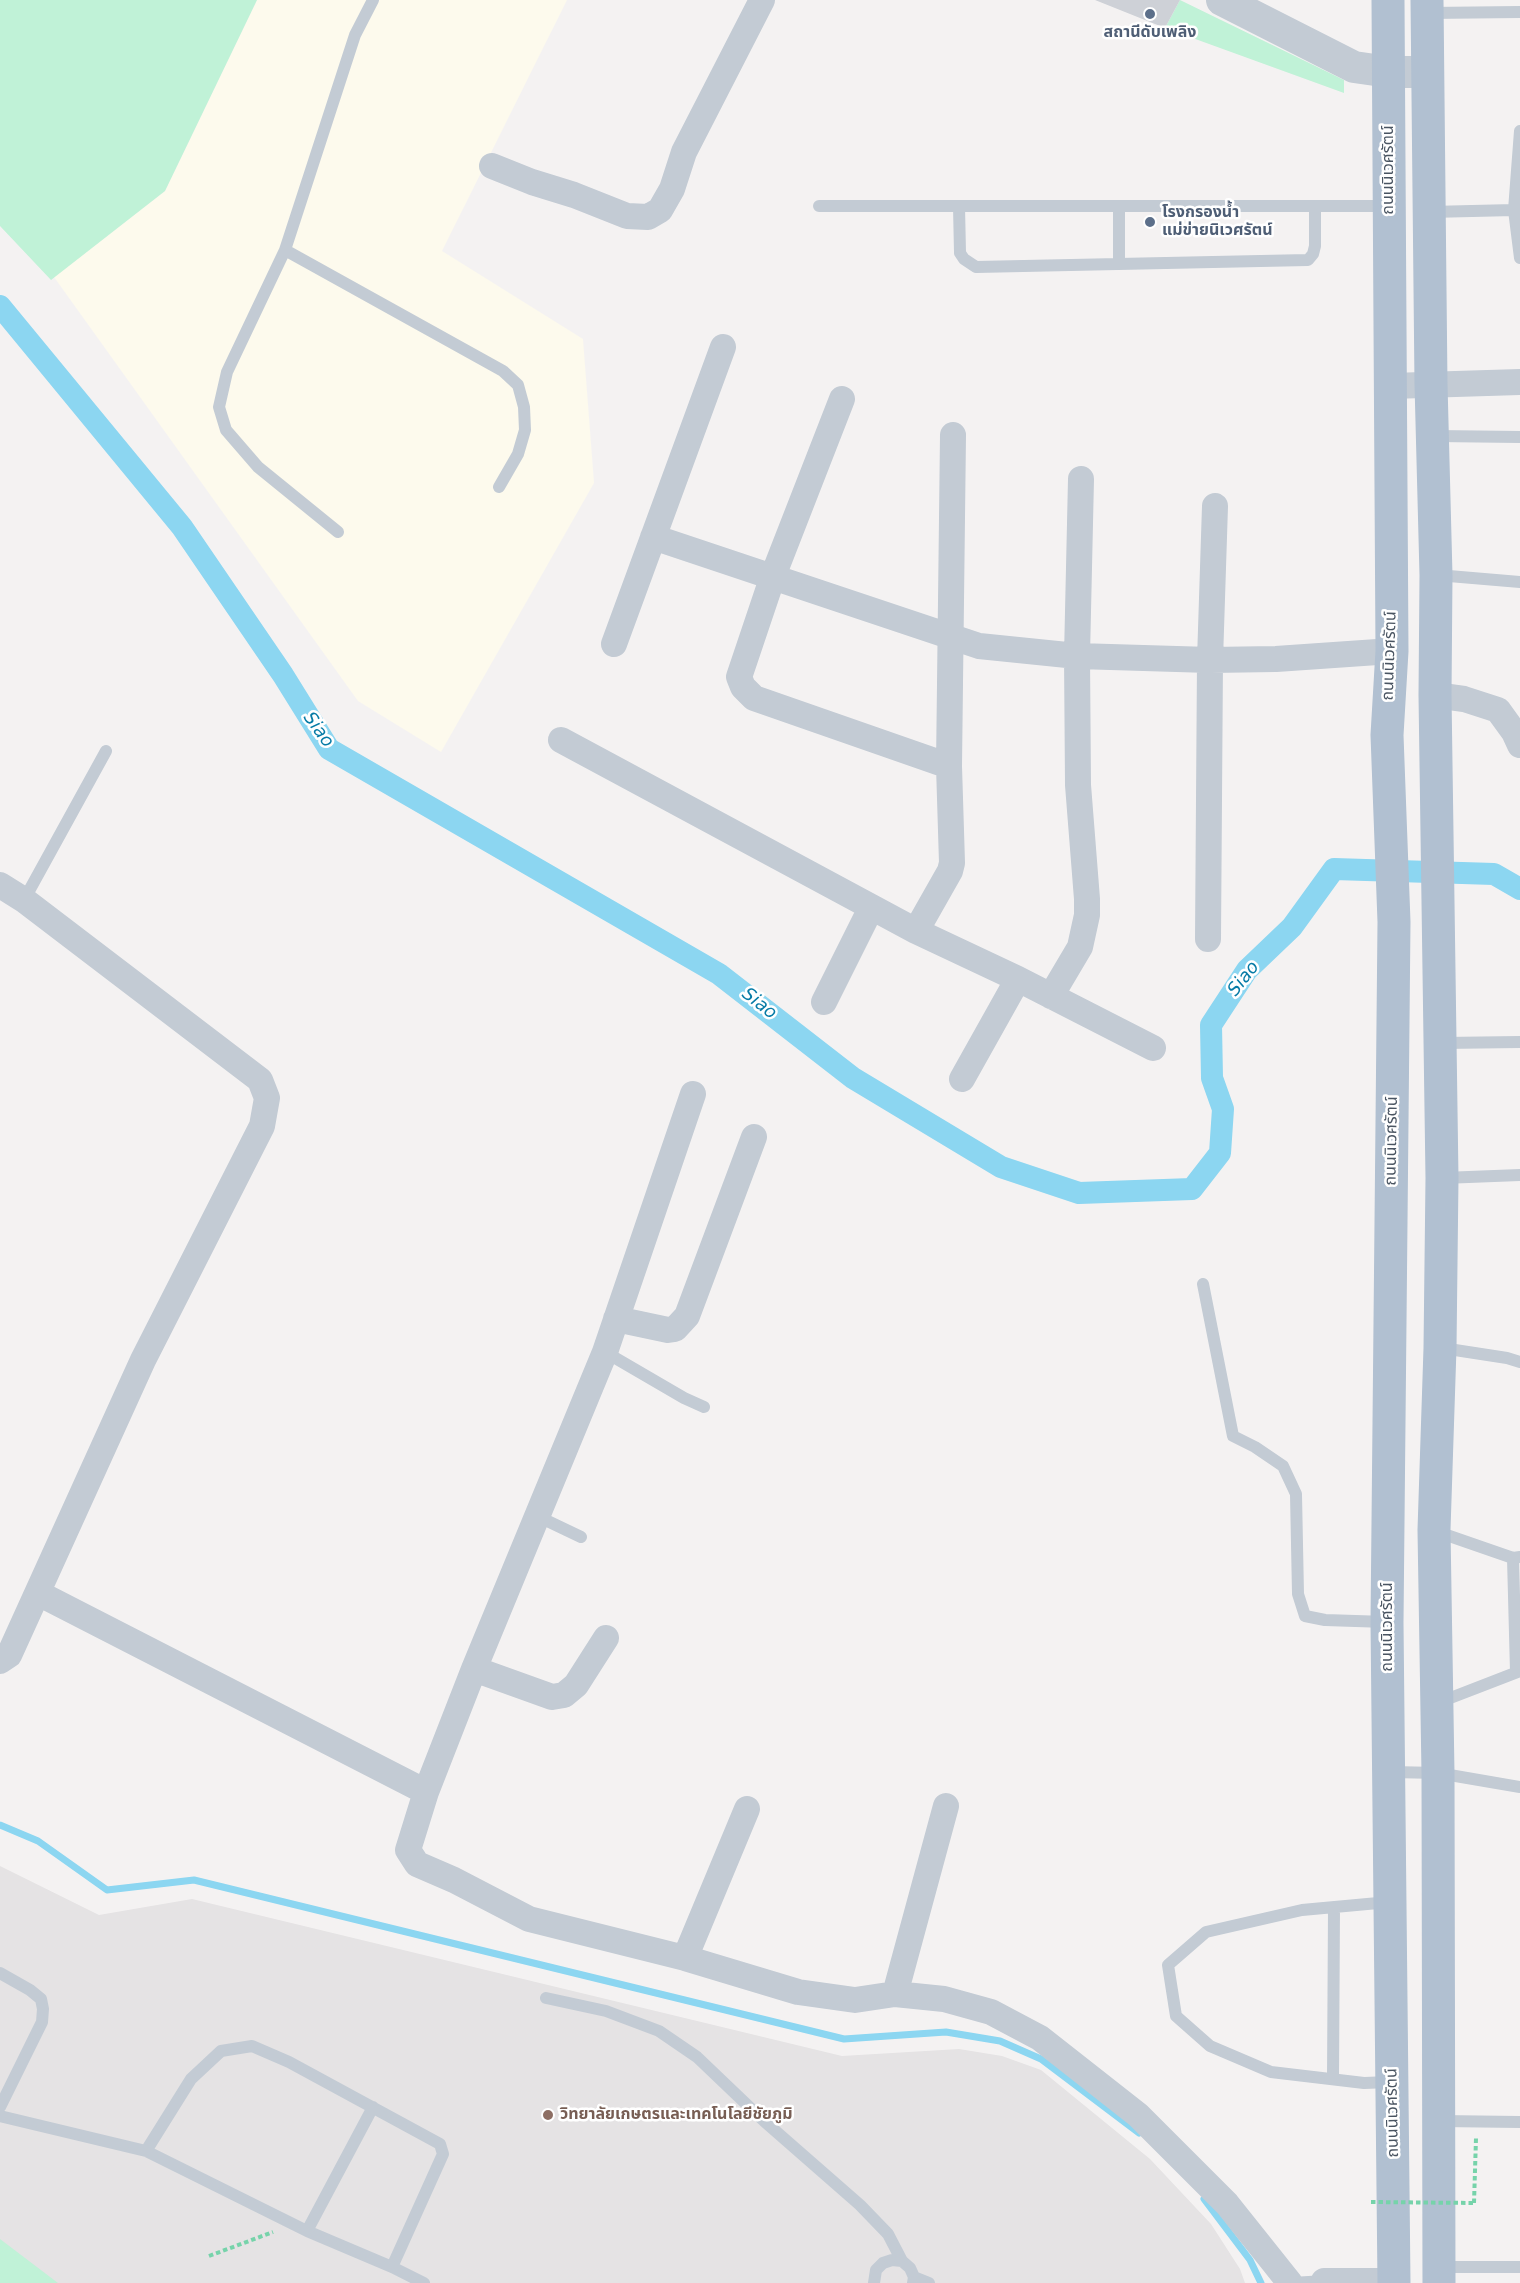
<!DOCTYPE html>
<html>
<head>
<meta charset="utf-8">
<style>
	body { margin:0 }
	canvas { display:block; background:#f4f2f2 }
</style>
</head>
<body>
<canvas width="1520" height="2283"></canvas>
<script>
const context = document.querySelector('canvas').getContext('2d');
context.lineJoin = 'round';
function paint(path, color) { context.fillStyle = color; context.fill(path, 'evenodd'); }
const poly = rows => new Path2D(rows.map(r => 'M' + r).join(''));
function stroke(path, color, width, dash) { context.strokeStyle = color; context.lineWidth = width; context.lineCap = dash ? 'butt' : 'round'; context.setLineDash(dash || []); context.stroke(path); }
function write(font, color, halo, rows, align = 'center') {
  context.font = font + ' "DejaVu Sans","Noto Sans Thai",sans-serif'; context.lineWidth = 5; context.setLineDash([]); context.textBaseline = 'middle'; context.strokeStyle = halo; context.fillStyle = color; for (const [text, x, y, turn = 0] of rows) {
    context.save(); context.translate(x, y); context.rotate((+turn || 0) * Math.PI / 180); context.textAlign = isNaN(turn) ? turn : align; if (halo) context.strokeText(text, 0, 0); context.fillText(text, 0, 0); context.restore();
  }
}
paint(poly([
	[257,0,567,0,442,251,583,339,594,483,441,752,358,701,54,277,165,191]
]), '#fdfaed');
paint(poly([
	[0,1866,99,1915,192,1899,842,2056,959,2049,1002,2056,1041,2070,1150,2159,1211,2224,1240,2269,1245,2283,0,2283]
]), '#e5e3e4');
paint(poly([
	[0,0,257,0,165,191,51,280,0,226],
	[1180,0,1344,80,1344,93,1165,28],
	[0,2239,58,2283,0,2283]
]), '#c0f2d7');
stroke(poly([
	[0,1825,38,1841,107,1890,194,1880,844,2039,946,2032,1000,2041,1041,2059,1139,2133],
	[1204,2199,1250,2260,1261,2283]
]), '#8cd6f1', 7);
stroke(poly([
	[0,306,182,527,283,675,329,749,719,974,853,1078,1001,1167,1079,1193,1192,1189,1220,1153,1223,1109,1212,1078,1211,1025,1247,970,1292,927,1334,869,1494,874,1520,889]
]), '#8cd6f1', 22);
paint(poly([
	[1095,0,1180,0,1165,28]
]), '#ced1d7');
stroke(poly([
	[1474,2203,1476,2138],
	[209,2256,273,2232]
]), '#76d3aa', 4, [4.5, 3]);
stroke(poly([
	[1428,13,1520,12],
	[819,206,1388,206],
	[959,206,960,253,964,259,976,267,1308,260,1313,254,1315,246,1315,206],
	[1514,210,1520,258],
	[1430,212,1514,210,1520,131],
	[285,250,503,371,518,385,524,407,525,430,518,454,499,487],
	[1119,264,1119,206],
	[1435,436,1520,437],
	[338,532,258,467,226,430,219,407,227,372,285,250,355,35,373,0],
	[1437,575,1520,582],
	[24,900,106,751],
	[1442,1043,1520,1042],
	[1443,1178,1520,1175],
	[1203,1284,1233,1436,1255,1447,1283,1466,1296,1494,1298,1594,1305,1616,1325,1620,1386,1622],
	[1442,1348,1507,1358,1520,1362],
	[605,1352,684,1398,704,1407],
	[537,1516,581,1537],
	[1435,1531,1513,1558,1520,1557],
	[1513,1558,1516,1672],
	[1440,1702,1520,1671],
	[1391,1772,1438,1773,1520,1787],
	[1389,1902,1302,1910,1206,1932,1168,1965,1176,2016,1210,2046,1271,2072,1364,2083,1390,2082],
	[0,1973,30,1990,41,1999,43,2009,42,2022,0,2107],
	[546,1998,606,2011,659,2031,697,2057,764,2121,860,2205,888,2234,902,2261],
	[1333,2079,1334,1908],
	[0,2116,146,2151,307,2231,392,2267,424,2283],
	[1440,2121,1520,2122],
	[146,2151,191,2079,221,2051,252,2046,289,2062,440,2144,443,2154,392,2267],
	[307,2231,373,2107],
	[1440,2267,1520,2267],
	[914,2277,929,2283],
	[874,2283,876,2270,883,2263,892,2260,902,2261,910,2268,914,2277,913,2283],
	[1293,2283,1324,2281]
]), '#c3cbd4', 12);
stroke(poly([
	[492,166,532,182,574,195,627,216,648,217,660,210,672,189,684,152,762,0],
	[1391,386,1520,382],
	[842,399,773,576,739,677,743,687,754,698,949,766],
	[653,537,979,646,1077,656,1210,660,1276,659,1392,651],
	[614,644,723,347],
	[1435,695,1464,699,1498,710,1514,732,1520,745],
	[561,740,916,931,1018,979,1153,1048],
	[0,885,24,900,260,1080,267,1098,262,1126,143,1360,9,1655,0,1661],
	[916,931,950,871,952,863,949,766,953,435],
	[1208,939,1210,660,1215,506],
	[1051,996,1080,947,1087,915,1087,899,1078,785,1077,656,1081,479],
	[824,1002,871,908],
	[962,1079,1018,979],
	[693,1094,605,1352,474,1669,426,1792,408,1850,417,1864,454,1880,529,1919,685,1958,798,1992,855,2000,895,1994,944,1999,991,2012,1040,2038,1138,2115,1227,2204,1290,2283],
	[616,1319,668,1330,675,1329,687,1316,754,1137],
	[38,1593,426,1792],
	[474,1669,552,1697,564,1695,576,1685,606,1638],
	[685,1958,747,1809],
	[895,1994,946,1806],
	[1324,2281,1394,2281]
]), '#c3cbd4', 26);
stroke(poly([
	[1222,0,1354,67,1389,72,1428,72]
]), '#c3cbd4', 32);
stroke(poly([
	[1388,0,1392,651,1387,735,1394,922,1387,1622,1394,2283],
	[1427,0,1431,384,1436,575,1435,695,1442,1178,1440,1348,1434,1530,1438,1773,1439,2283]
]), '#b1c0d1', 33);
stroke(poly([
	[1371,2202,1474,2203]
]), '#76d3aa', 4, [4.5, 3]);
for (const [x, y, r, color] of [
	[1150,14,6,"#5c6f8a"],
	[1150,222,6,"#5c6f8a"],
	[548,2115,6,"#8d6e63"]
]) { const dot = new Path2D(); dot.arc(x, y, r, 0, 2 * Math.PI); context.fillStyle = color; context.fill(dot); stroke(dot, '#fff', 2); }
write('bold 16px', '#4e5e75', '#fff', [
	["สถานีดับเพลิง",1150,33],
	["โรงกรองน้ำ",1162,213,"left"],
	["แม่ข่ายนิเวศรัตน์",1162,231,"left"]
]);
write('16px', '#495461', '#fff', [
	["ถนนนิเวศรัตน์",1389,170,-90],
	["ถนนนิเวศรัตน์",1390,656,-88],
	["ถนนนิเวศรัตน์",1392,1141,-89],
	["ถนนนิเวศรัตน์",1388,1627,-90],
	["ถนนนิเวศรัตน์",1393,2113,-91]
]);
write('bold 16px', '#785e54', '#fff', [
	["วิทยาลัยเกษตรและเทคโนโลยีชัยภูมิ",560,2115]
], 'left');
write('italic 18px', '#067ba6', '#fff', [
	["Siao",318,730,54],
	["Siao",1244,979,-52],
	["Siao",759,1004,38]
]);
</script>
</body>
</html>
